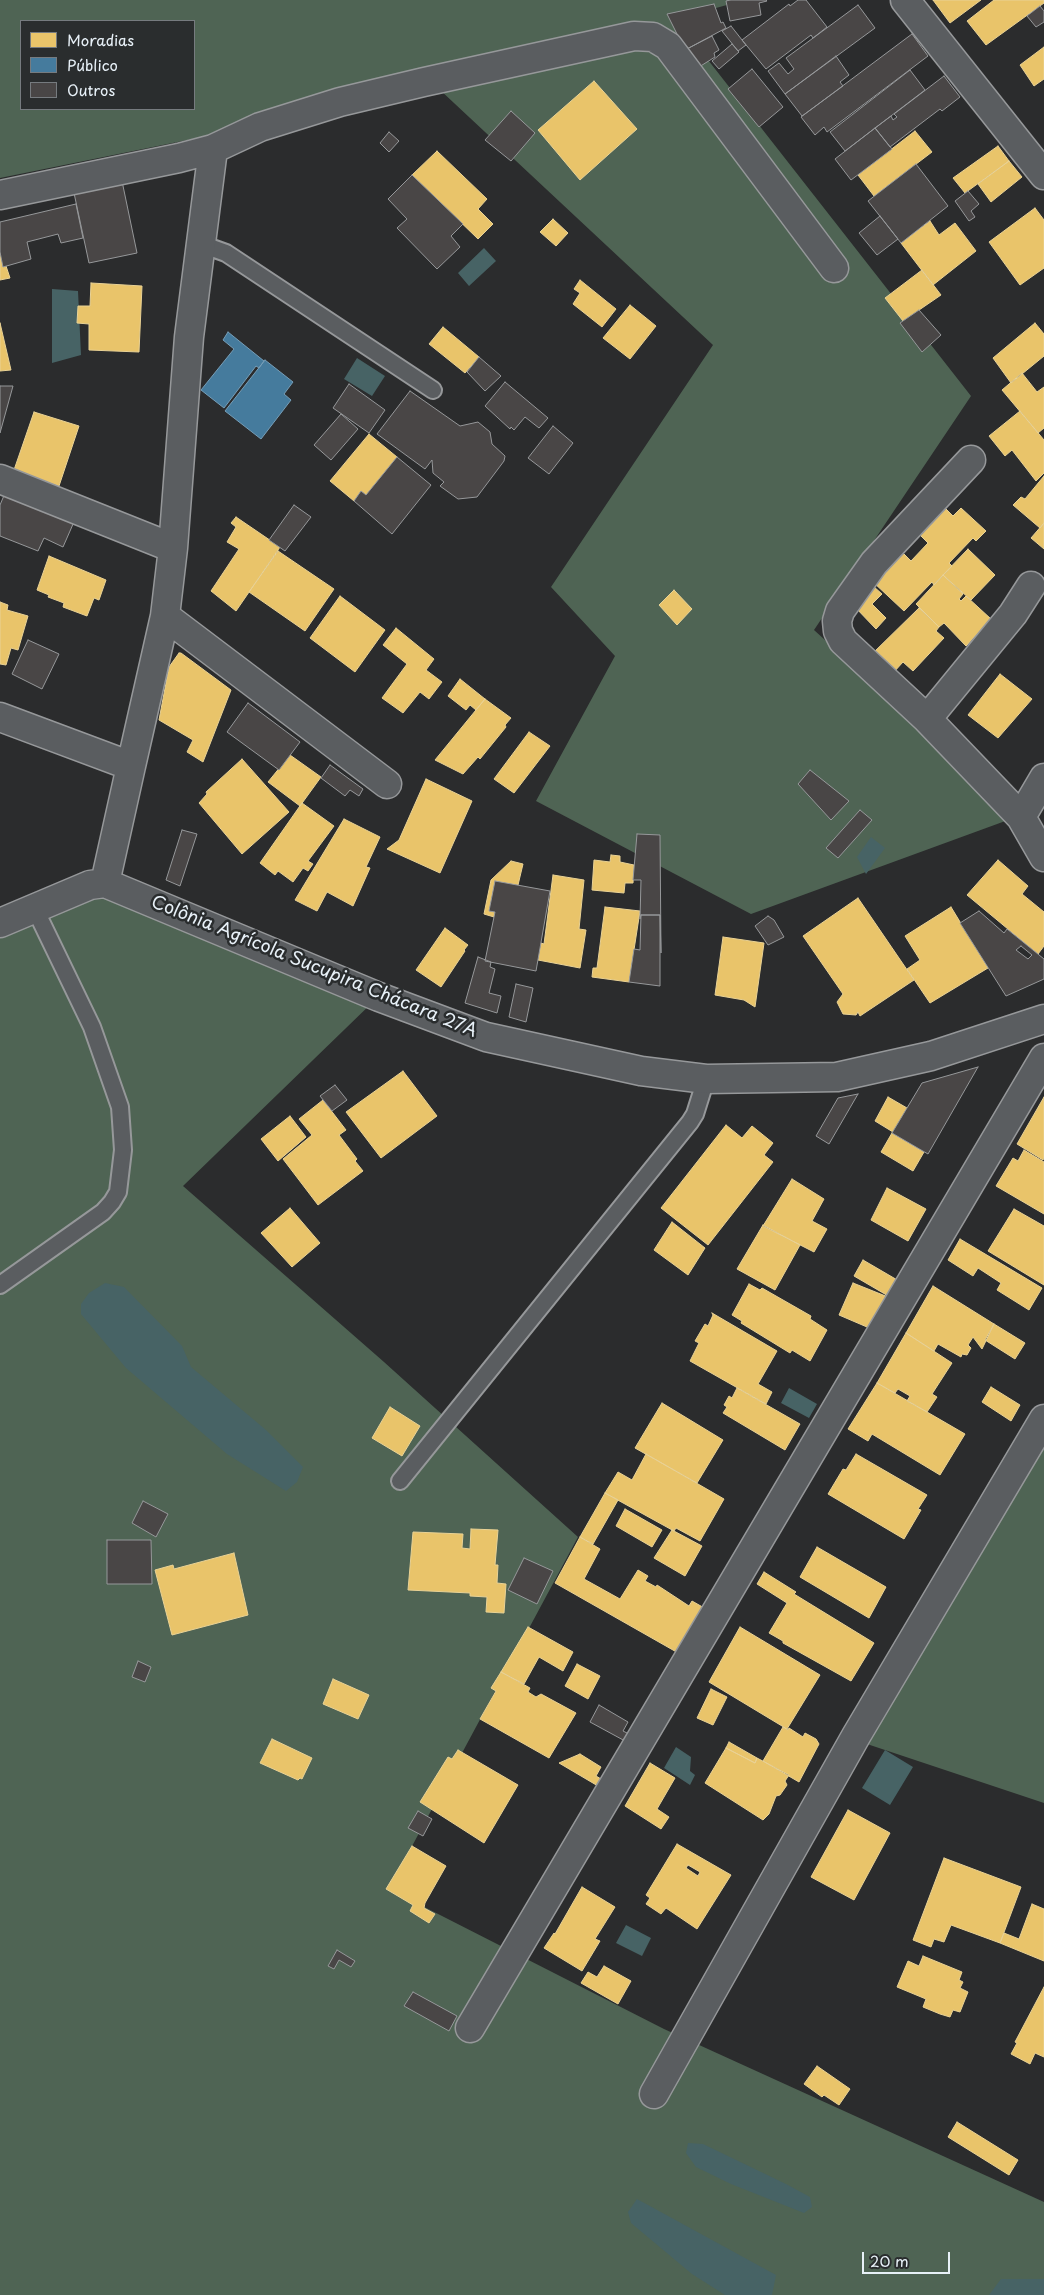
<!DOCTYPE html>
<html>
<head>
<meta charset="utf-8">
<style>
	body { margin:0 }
	#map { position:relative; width:1044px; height:2295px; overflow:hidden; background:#2b2c2d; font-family:"Playpen Sans",sans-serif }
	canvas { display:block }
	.legend { position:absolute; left:20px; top:20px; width:175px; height:90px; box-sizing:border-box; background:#2a2d2e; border:1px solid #767b7f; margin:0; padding:6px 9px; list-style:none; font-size:15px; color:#e8f1f8 }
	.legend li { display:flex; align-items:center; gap:10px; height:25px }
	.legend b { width:25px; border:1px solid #767b7f }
	.scale { position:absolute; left:862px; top:2252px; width:88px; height:22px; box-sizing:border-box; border:2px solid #e8f1f8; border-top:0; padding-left:6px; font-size:15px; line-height:18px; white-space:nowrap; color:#e8f1f8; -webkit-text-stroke:4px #2a2d2e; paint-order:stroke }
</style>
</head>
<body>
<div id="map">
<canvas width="1044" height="2295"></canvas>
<ul class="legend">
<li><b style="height:14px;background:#e9c46a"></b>Moradias</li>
<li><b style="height:14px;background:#457b9d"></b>Público</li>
<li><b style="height:14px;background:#494646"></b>Outros</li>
</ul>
<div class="scale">20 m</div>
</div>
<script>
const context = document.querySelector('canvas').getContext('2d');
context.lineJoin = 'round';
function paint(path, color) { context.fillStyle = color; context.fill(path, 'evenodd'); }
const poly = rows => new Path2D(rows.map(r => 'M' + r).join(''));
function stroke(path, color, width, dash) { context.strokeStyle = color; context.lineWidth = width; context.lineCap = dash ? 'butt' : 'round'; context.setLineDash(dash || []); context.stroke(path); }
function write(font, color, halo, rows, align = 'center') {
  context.font = font + ' "Playpen Sans",sans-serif'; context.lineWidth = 5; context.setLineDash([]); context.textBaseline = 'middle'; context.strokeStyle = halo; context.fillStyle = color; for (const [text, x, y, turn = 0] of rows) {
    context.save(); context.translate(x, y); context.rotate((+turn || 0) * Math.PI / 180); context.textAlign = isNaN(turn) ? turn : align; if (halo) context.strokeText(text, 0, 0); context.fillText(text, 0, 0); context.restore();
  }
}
paint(poly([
	[0,0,745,0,676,19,971,396,814,630,1019,816,751,914,536,801,615,656,551,587,713,345,439,89,0,178],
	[21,21,194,21,194,109,21,109],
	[105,886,377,998,183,1186,384,1362,578,1537,389,1889,664,2029,1044,2202,1044,2295,0,2295,0,933],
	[1044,1426,1044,1803,858,1741]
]), '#4f6454');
paint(poly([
	[484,248,496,261,469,286,458,273],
	[52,289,78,291,81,355,52,363],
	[357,358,385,376,372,396,344,379],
	[871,837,885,848,866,874,857,857],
	[105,1283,124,1287,182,1346,191,1367,266,1430,303,1467,297,1482,286,1491,227,1454,126,1368,81,1314,81,1304,89,1293],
	[789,1388,817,1404,809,1418,781,1403],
	[676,1747,691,1757,690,1771,695,1775,690,1785,664,1768],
	[885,1750,913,1767,890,1805,862,1788],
	[626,1925,651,1938,642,1956,616,1943],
	[688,2143,703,2144,786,2184,810,2197,812,2207,804,2213,731,2184,696,2167,686,2153],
	[637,2199,776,2275,772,2295,725,2295,692,2274,631,2223,628,2212],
	[1001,2279,1044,2279,1044,2295,989,2295]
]), '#476365');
const homes = poly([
	[933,0,981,0,950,23,933,0],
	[994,0,1044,0,1044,3,986,45,967,21,994,0],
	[1044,47,1044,79,1034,86,1020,65,1044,47],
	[594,81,637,129,580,180,538,130,594,81],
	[915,131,932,152,874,196,858,175,915,131],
	[998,146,1009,161,965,193,953,178,998,146],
	[437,151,487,199,478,209,493,224,478,239,412,175,437,151],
	[1009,161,1022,177,991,202,978,184,1009,161],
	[1035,208,1044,220,1044,268,1020,285,989,242,1035,208],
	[553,219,568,233,556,246,540,232,553,219],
	[930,221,939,235,955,223,976,251,933,285,901,243,930,221],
	[0,252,3,267,6,266,10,278,0,280,0,252],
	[922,270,941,295,903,321,885,298,922,270],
	[580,280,616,309,602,327,573,304,580,293,574,289,580,280],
	[91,283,142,286,139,352,89,350,89,324,77,323,78,306,90,306,91,283],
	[630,305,656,326,630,359,603,338,630,305],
	[0,323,11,370,0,371,0,323],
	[1035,323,1044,334,1044,356,1011,383,993,358,1035,323],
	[443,327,479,357,465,373,429,344,443,327],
	[1022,373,1037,392,1044,387,1044,428,1038,433,1002,390,1022,373],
	[1020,411,1044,440,1044,473,1036,481,1012,450,1005,456,989,436,1020,411],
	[34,412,79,426,59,486,14,470,34,412],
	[369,434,397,457,366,495,361,491,354,501,330,481,369,434],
	[1044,476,1044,523,1040,528,1013,505,1021,497,1025,499,1044,476],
	[944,507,953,516,961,508,986,531,976,541,973,538,949,563,952,566,934,585,932,582,904,611,872,581,901,551,911,561,928,543,918,533,944,507],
	[236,517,280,547,236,611,211,591,239,549,227,542,236,527,231,523,236,517],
	[1044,523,1044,549,1031,538,1044,523],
	[968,549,995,575,971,600,943,575,968,549],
	[278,551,334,589,305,631,249,592,278,551],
	[49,556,106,580,99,600,94,598,87,616,63,607,64,603,48,597,49,595,37,590,49,556],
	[943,575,963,594,959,599,961,601,966,596,991,619,966,646,944,623,939,627,916,604,943,575],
	[873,586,882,594,872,604,886,618,876,629,854,606,873,586],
	[674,590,692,609,677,625,659,605,674,590],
	[340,596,385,630,355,672,310,638,340,596],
	[0,602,8,605,7,610,28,616,18,650,11,648,6,665,0,664,0,602],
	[919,608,939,627,936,631,944,638,913,671,903,662,893,673,872,654,919,608],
	[396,628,434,659,426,670,442,682,429,699,420,692,403,713,382,698,407,664,383,645,396,628],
	[179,653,181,653,231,690,203,762,187,752,193,740,159,720,169,667,179,653],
	[1000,674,1032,699,998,738,968,715,1000,674],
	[460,679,485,699,476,710,470,705,466,710,448,696,460,679],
	[485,699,511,718,505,725,506,727,480,759,478,757,463,774,435,760,485,699],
	[529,732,550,746,514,793,494,779,529,732],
	[290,755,321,777,300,806,268,782,290,755],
	[242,759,289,812,242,854,199,803,207,794,206,792,242,759],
	[426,779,472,801,440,873,387,849,399,840,426,779],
	[302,803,334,826,308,861,313,864,308,871,303,868,293,882,278,871,275,875,260,863,302,803],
	[344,819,380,837,366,867,370,868,353,906,327,892,317,911,295,900,344,819],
	[611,855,620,856,620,862,634,865,633,883,625,883,624,893,592,890,594,860,610,862,611,855],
	[998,860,1028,886,1022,894,1044,912,1044,946,1038,954,967,895,998,860],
	[511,861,523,864,518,885,495,881,489,911,495,912,494,917,484,914,491,880,511,861],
	[553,875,584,880,579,929,586,930,580,968,538,960,541,943,544,944,553,875],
	[858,898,914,980,860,1016,858,1012,856,1015,843,1014,837,1002,843,994,803,936,858,898],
	[605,907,640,911,629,982,592,977,593,968,597,968,605,907],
	[951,907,988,968,930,1003,907,969,920,960,905,936,951,907],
	[445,928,468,945,464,950,465,951,441,987,416,970,445,928],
	[723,937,764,943,755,1007,744,1000,715,995,723,937],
	[403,1071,437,1116,381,1158,346,1112,403,1071],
	[888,1097,907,1108,893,1132,875,1121,888,1097],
	[1044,1097,1044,1158,1043,1160,1017,1144,1044,1097],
	[323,1100,346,1130,339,1135,357,1159,355,1161,363,1171,318,1205,283,1159,312,1135,299,1119,323,1100],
	[290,1116,306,1137,278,1161,261,1139,290,1116],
	[726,1125,742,1138,752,1126,773,1143,764,1155,773,1162,708,1245,661,1208,726,1125],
	[892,1133,924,1152,913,1171,881,1152,892,1133],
	[1024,1150,1044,1162,1044,1214,996,1186,1013,1158,1018,1161,1024,1150],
	[792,1179,824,1199,812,1221,827,1229,814,1252,763,1226,792,1179],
	[887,1188,926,1209,908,1241,871,1220,887,1188],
	[290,1208,320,1243,292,1267,261,1233,290,1208],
	[1014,1209,1044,1226,1044,1285,988,1251,1014,1209],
	[672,1222,705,1248,688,1275,654,1250,672,1222],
	[763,1225,800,1245,775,1290,737,1269,763,1225],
	[960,1239,1042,1288,1029,1310,997,1290,1001,1283,978,1268,973,1276,948,1260,960,1239],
	[863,1260,899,1281,890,1297,854,1276,863,1260],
	[853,1283,888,1297,874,1330,839,1315,853,1283],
	[749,1284,760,1290,762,1288,811,1316,810,1319,827,1330,810,1361,792,1350,790,1353,741,1323,742,1321,732,1315,749,1284],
	[933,1286,994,1324,982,1349,973,1337,968,1345,971,1348,967,1355,962,1354,961,1357,938,1344,934,1351,906,1333,933,1286],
	[712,1313,777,1351,758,1384,772,1392,766,1404,690,1361,699,1343,695,1341,705,1324,708,1326,713,1315,712,1313],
	[994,1324,1025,1343,1015,1359,985,1340,994,1324],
	[906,1333,952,1363,932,1394,937,1397,927,1412,907,1401,910,1396,898,1389,895,1393,877,1383,906,1333],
	[877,1383,965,1434,940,1475,872,1434,868,1441,848,1429,877,1383],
	[991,1387,1020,1405,1011,1421,982,1402,991,1387],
	[737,1388,800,1424,785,1450,723,1413,727,1407,724,1405,729,1396,732,1398,737,1388],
	[662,1403,723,1440,697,1483,635,1448,662,1403],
	[390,1407,420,1426,402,1456,372,1438,390,1407],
	[646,1454,724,1499,700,1541,676,1528,674,1531,605,1493,618,1472,632,1480,646,1454],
	[856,1454,927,1495,918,1509,921,1510,904,1539,828,1494,843,1469,846,1470,856,1454],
	[605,1493,618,1500,593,1544,580,1537,605,1493],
	[625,1509,662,1530,652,1547,616,1526,625,1509],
	[471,1529,498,1530,495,1565,498,1565,497,1583,506,1584,504,1613,486,1612,487,1597,470,1596,470,1593,408,1590,413,1532,463,1534,462,1548,470,1549,471,1529],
	[672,1530,702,1546,685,1576,654,1558,672,1530],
	[580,1537,600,1549,584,1579,620,1599,638,1570,648,1576,645,1581,656,1587,657,1585,689,1606,692,1601,706,1609,680,1654,555,1583,580,1537],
	[817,1547,886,1587,869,1618,800,1577,817,1547],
	[234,1553,248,1615,172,1635,155,1570,173,1565,174,1569,234,1553],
	[764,1572,796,1592,794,1594,874,1643,851,1681,783,1643,783,1641,769,1633,787,1603,757,1584,764,1572],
	[528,1627,573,1652,563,1671,539,1657,524,1684,501,1672,528,1627],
	[740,1627,820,1675,787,1729,709,1682,740,1627],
	[577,1664,600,1676,588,1699,565,1686,577,1664],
	[501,1672,530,1688,528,1692,536,1697,541,1694,576,1713,549,1758,480,1719,496,1691,491,1688,501,1672],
	[333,1679,369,1695,358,1719,323,1704,333,1679],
	[711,1689,727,1697,713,1725,697,1718,711,1689],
	[783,1727,788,1730,789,1728,803,1737,805,1733,816,1739,819,1744,799,1782,763,1761,783,1727],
	[272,1739,312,1758,302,1779,300,1778,298,1780,260,1763,272,1739],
	[729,1742,757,1758,755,1763,726,1748,729,1742],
	[726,1748,755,1763,757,1758,789,1775,785,1781,787,1785,780,1795,776,1796,769,1814,763,1820,705,1783,726,1748],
	[458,1750,518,1785,484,1843,420,1802,448,1757,452,1759,458,1750],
	[580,1754,601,1767,596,1776,601,1779,598,1786,559,1763,580,1754],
	[650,1763,675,1778,657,1809,669,1817,661,1829,625,1806,650,1763],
	[848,1810,890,1833,854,1900,811,1877,848,1810],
	[677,1844,731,1875,697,1929,666,1908,661,1914,646,1904,650,1898,646,1895,677,1844],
	[688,1865,700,1872,698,1876,686,1868,688,1865],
	[412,1846,446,1866,425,1903,424,1908,435,1914,429,1923,410,1911,413,1905,386,1889,412,1846],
	[944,1858,1021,1887,1000,1943,951,1925,944,1942,934,1939,931,1947,913,1940,944,1858],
	[582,1887,615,1907,595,1939,600,1941,582,1971,544,1948,554,1933,555,1934,582,1887],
	[1032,1904,1044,1909,1044,1961,1000,1943,1004,1933,1019,1939,1032,1904],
	[923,1956,962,1972,959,1980,963,1982,960,1988,968,1992,960,2012,953,2010,950,2017,940,2014,923,2007,926,1999,897,1987,908,1961,919,1966,923,1956],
	[604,1966,631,1981,618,2004,581,1983,588,1972,597,1977,604,1966],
	[1044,1987,1044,2057,1035,2053,1030,2064,1011,2054,1017,2043,1015,2042,1044,1987],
	[817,2066,850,2089,839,2105,824,2095,822,2097,804,2084,817,2066],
	[957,2122,1018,2160,1009,2175,948,2137,957,2122]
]);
paint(homes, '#e9c46a');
stroke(homes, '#e9d295', 1);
const public = poly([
	[228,332,264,361,259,368,256,366,224,408,201,390,234,349,223,340,228,332],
	[265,360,293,382,284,394,291,400,261,439,225,411,265,360]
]);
paint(public, '#457b9d');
stroke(public, '#769eb8', 1);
const building = poly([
	[730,0,766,0,767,1,759,3,761,15,730,21,726,1,730,0],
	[798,0,806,0,827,27,813,38,811,35,766,69,742,40,789,4,790,6,798,0],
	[714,4,721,23,723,22,726,28,685,50,667,14,714,4],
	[858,5,875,28,785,94,768,71,779,63,788,74,794,69,786,58,858,5],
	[1040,6,1044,11,1044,22,1036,27,1027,16,1040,6],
	[731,26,746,45,738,51,722,31,731,26],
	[912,34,928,56,827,132,824,127,815,135,801,117,912,34],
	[712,36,719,50,714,53,715,57,699,67,685,50,712,36],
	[732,44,739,52,719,69,712,61,732,44],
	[836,56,849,75,840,82,843,86,802,116,785,94,836,56],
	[752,69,783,107,759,127,728,89,752,69],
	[910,70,925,90,845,151,830,132,910,70],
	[944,76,960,97,942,111,940,109,890,147,875,128,891,116,893,120,897,117,894,114,944,76],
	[511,111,535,133,511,161,485,140,511,111],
	[875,128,892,149,851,180,835,159,875,128],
	[389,132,399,141,389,152,380,143,389,132],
	[916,164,948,206,901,243,868,201,916,164],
	[412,175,463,224,451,236,460,247,437,269,397,228,407,219,388,199,412,175],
	[122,181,137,253,89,263,74,193,122,181],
	[968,191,979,204,971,211,975,217,969,221,955,201,968,191],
	[76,204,83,238,61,243,58,234,27,242,31,259,3,267,0,252,0,222,76,204],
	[880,216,898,239,877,255,859,233,880,216],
	[919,310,941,335,922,352,900,323,919,310],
	[479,357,501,376,485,391,467,372,479,357],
	[505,382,548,418,539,428,525,417,514,430,511,427,510,429,485,406,505,382],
	[349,384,385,410,369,433,333,408,349,384],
	[0,386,13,386,0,433,0,386],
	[410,391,460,426,478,422,490,432,492,444,505,456,504,461,477,497,458,499,440,486,444,482,433,473,432,460,425,469,377,434,410,391],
	[341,414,358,429,331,460,314,445,341,414],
	[553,426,573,443,549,474,528,458,553,426],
	[397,457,431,485,392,534,354,501,361,491,366,495,397,457],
	[8,486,77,515,63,547,44,538,38,551,0,536,0,505,8,486],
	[294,505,311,517,285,551,269,540,294,505],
	[28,640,59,654,42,689,12,674,28,640],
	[248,703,300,742,279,770,227,732,248,703],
	[330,765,363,789,359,796,350,790,345,796,321,778,330,765],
	[810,770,849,801,831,820,798,784,810,770],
	[860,810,872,820,838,858,826,848,860,810],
	[182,830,197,834,180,886,166,880,182,830],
	[637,834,660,835,661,953,660,915,641,915,640,919,641,880,633,880,637,834],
	[495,881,550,891,536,971,485,961,495,912,489,911,495,881],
	[979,911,1004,933,1007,929,1044,959,1044,979,1006,996,960,923,979,911],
	[1021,946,1032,955,1028,959,1016,950,1021,946],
	[641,915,660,915,660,986,629,982,634,949,640,950,641,915],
	[768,916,774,920,784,937,768,945,755,926,768,916],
	[478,957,491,962,490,967,495,969,489,993,501,996,497,1013,465,1003,478,957],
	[516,984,533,988,526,1022,509,1017,516,984],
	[978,1067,928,1154,892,1133,922,1083,978,1067],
	[335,1085,347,1100,332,1111,320,1096,335,1085],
	[858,1094,829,1144,816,1136,838,1098,858,1094],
	[143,1501,168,1514,156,1537,132,1523,143,1501],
	[107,1540,151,1540,152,1584,107,1584,107,1540],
	[524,1558,553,1571,537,1604,508,1590,524,1558],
	[138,1661,151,1667,145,1682,132,1677,138,1661],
	[599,1705,628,1722,623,1731,629,1734,625,1741,590,1722,599,1705],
	[418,1811,432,1819,423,1836,408,1828,418,1811],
	[337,1950,355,1961,351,1967,339,1960,334,1969,328,1966,337,1950],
	[413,1992,457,2016,449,2031,404,2006,413,1992]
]);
paint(building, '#494646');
stroke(building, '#96989a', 1);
const lane = poly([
	[201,244,226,253,433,390],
	[0,1285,103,1212,112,1202,118,1192,123,1150,120,1107,92,1027,35,909],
	[400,1481,690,1122,695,1114,706,1079]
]);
const street = poly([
	[905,0,1044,175],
	[0,195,179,158,213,149,260,127,340,102,424,82,634,36,653,37,668,46,834,268],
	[971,460,874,563,840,611,837,621,838,631,843,641,927,719,1021,817,1044,857],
	[0,479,173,548],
	[165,616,387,784],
	[0,717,131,766,105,883],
	[927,719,1013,614,1031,586],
	[131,766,165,616,173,548,189,337,213,149],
	[1021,817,1044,778],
	[0,923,90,885,105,883,379,997,486,1037,641,1071,706,1079,837,1077,931,1056,1044,1019],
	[470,2028,1044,1058],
	[654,2094,856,1736,1044,1419]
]);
stroke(lane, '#96989a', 20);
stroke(street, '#96989a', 31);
stroke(lane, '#5a5d60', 16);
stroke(street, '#5a5d60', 28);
write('18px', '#e8f1f8', '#2a2d2e', [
	["Colônia Agrícola Sucupira Chácara 27A",314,967,22]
]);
</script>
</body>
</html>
